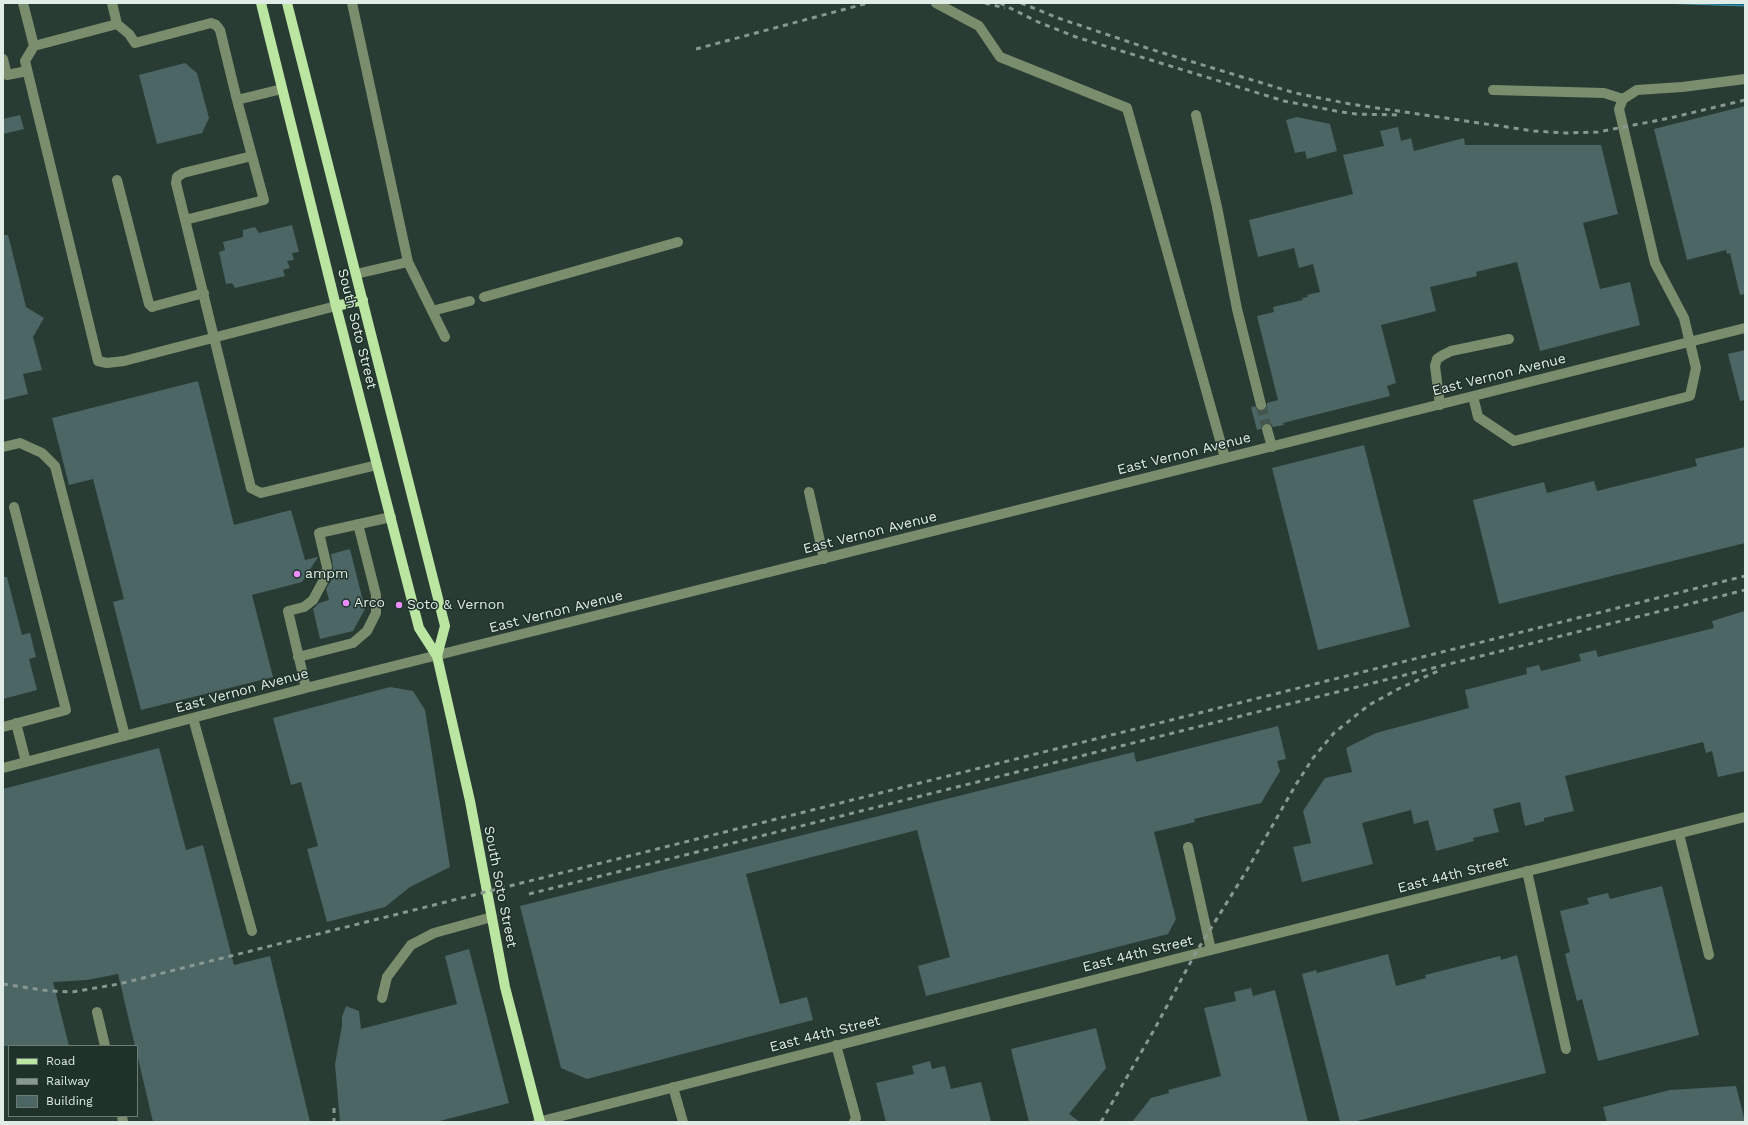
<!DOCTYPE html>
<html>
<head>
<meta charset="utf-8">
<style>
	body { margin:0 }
	#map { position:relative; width:1748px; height:1125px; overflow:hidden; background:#283c33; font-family:"Work Sans",sans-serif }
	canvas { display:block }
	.frame { position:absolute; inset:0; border:4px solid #e0ece6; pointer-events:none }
	.legend { position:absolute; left:8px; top:1045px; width:130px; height:72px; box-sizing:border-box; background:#1e3229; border:1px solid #6c7c75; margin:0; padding:5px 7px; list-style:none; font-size:12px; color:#e0ece6 }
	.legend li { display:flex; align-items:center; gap:8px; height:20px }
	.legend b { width:20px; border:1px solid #6c7c75 }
</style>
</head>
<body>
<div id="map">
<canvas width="1748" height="1125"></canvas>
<div class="frame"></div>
<ul class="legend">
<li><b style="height:5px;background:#bbe6a2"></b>Road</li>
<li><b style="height:5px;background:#889891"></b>Railway</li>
<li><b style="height:11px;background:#4c6565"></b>Building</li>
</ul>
</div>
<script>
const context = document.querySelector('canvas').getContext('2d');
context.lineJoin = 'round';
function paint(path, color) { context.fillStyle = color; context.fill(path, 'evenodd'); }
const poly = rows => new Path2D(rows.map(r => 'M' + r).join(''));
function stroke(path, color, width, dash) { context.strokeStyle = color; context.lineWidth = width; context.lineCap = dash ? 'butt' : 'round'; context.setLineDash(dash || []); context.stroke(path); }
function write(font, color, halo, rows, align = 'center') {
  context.font = font + ' "Work Sans",sans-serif'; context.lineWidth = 3; context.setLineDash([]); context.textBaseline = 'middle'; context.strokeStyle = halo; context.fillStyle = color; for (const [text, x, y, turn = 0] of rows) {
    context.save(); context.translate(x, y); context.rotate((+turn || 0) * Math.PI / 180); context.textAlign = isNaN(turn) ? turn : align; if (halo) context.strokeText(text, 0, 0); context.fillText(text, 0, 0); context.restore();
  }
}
const water = poly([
	[1659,3,1745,3,1745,6,1659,3]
]);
paint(water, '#086c8d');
stroke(water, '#4992a8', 1);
paint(poly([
	[185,63,197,73,209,118,202,133,157,144,139,75],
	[1745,106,1745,294,1740,295,1730,253,1727,254,1726,250,1687,260,1654,129],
	[20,115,24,129,3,134,3,119],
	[1297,117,1330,124,1337,151,1307,159,1305,151,1295,153,1286,120],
	[1398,127,1401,141,1411,138,1414,151,1464,138,1465,145,1601,145,1618,214,1583,223,1600,289,1630,282,1640,325,1540,351,1517,262,1476,272,1477,276,1430,287,1436,311,1381,325,1396,383,1387,386,1390,396,1283,423,1284,425,1273,427,1271,424,1266,423,1262,425,1261,429,1257,430,1251,407,1255,406,1257,410,1262,411,1266,409,1267,403,1278,400,1257,316,1274,312,1273,307,1303,300,1302,298,1308,297,1307,295,1320,292,1313,264,1299,268,1294,248,1258,257,1249,220,1353,194,1343,155,1384,146,1380,131],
	[292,225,299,252,292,253,294,260,287,261,290,268,283,270,285,276,235,288,232,283,226,284,219,252,225,250,223,242,243,237,243,230,255,227,259,233],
	[3,235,8,235,26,307,44,318,33,337,42,370,23,374,28,394,3,400],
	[1745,350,1745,400,1740,401,1728,354],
	[198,381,234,525,291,510,305,560,318,557,302,582,252,595,273,677,141,710,113,602,124,599,93,479,69,485,52,418],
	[1364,445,1410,627,1318,650,1272,468],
	[1745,447,1745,543,1499,604,1473,500,1544,482,1547,493,1594,481,1597,491,1697,466,1695,459],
	[350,549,365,609,353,631,320,639,313,609,319,603,329,600,326,589,332,579,333,567,331,554],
	[3,577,7,577,22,635,30,633,36,657,29,659,37,690,3,699],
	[1745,611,1745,771,1718,777,1712,751,1706,753,1703,742,1565,776,1574,811,1544,818,1544,821,1525,826,1520,802,1493,809,1499,832,1473,838,1474,841,1436,851,1428,820,1414,824,1411,810,1362,823,1373,864,1302,882,1293,847,1311,843,1303,811,1325,778,1352,772,1346,748,1376,733,1469,708,1465,690,1527,674,1526,668,1539,665,1541,671,1581,661,1579,654,1596,650,1598,657,1714,628,1712,621],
	[390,687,413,691,425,710,450,867,410,887,385,907,327,922,307,849,318,846,301,782,291,785,273,718],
	[1278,726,1286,759,1277,761,1280,771,1261,803,1194,819,1195,822,1154,832,1176,919,1168,934,926,996,918,966,950,957,917,830,746,874,780,1004,807,997,813,1020,587,1079,561,1068,520,906,1134,752,1136,762],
	[159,748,186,850,203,845,234,965,270,956,310,1122,153,1122,137,1054,137,1046,135,1046,118,974,87,980,53,982,69,1046,3,1046,3,789],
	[1662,886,1699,1035,1598,1061,1582,999,1577,1001,1565,954,1570,952,1560,911,1589,904,1587,898,1608,893,1610,899],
	[469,949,509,1103,436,1122,340,1122,335,1064,342,1026,342,1017,346,1006,359,1011,361,1029,457,1004,445,956],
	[1388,954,1396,986,1426,978,1425,975,1500,956,1501,960,1517,955,1546,1073,1353,1122,1340,1122,1302,974,1316,970,1317,973],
	[1251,988,1253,996,1275,990,1308,1122,1132,1122,1151,1098,1169,1093,1168,1090,1221,1076,1204,1008,1236,1001,1234,992],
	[1096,1028,1106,1068,1069,1114,1080,1122,1029,1122,1011,1049],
	[930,1061,932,1069,945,1066,951,1089,981,1082,991,1122,886,1122,876,1083,914,1074,912,1066],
	[1736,1086,1745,1122,1607,1122,1603,1107,1670,1090]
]), '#4c6565');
stroke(poly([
	[1261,405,1267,429]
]), '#44564e', 10, [10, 5]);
stroke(poly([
	[23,3,34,46],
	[112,3,117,24],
	[352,3,408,262,445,337],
	[936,3,979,26,1000,57,1127,108,1225,458],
	[3,59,7,75,27,71],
	[282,89,237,100,220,30,216,25,211,23,135,43,129,34,117,24,34,46,25,61,98,361,107,363,124,361,336,306],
	[1493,90,1604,93,1623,99],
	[237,100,252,156,183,173,177,177,176,183,251,488,261,493,377,465],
	[1196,115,1217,207,1237,309,1261,405],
	[117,180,149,304,152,307,155,306,204,293],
	[185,220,264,200,252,156],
	[356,274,408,262],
	[484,297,678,242],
	[432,311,470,301],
	[1473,396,1478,417,1514,441,1690,396,1696,368,1684,318,1655,263,1619,109,1623,99,1637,90,1682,87,1745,79],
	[1440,405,1435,366,1437,359,1443,355,1451,351,1509,339],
	[1267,429,1272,447],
	[3,447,20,443,42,453,55,466,125,736],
	[809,492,824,559],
	[298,657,353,643,367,631,376,613,376,595,358,524],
	[306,688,288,611,304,607,313,600,326,576,327,567,319,533,391,517],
	[193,718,252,931],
	[16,723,26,762],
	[3,727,66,710,14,507],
	[3,768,306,688,1745,328],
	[1679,834,1709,955],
	[1188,847,1211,950],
	[1527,871,1566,1049],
	[382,998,387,977,411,945,434,933,492,917],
	[97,1012,105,1046],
	[836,1045,856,1118,854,1122],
	[673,1087,683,1122],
	[122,1116,123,1122],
	[538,1122,1195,954,1745,817]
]), '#7a8e6e', 10);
stroke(poly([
	[261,3,336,306,419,628,437,656,470,801,505,987,540,1122],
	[287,3,445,626,437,656],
	[336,306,363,300]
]), '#bbe6a2', 10);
stroke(poly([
	[985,3,1005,8],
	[1000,3,1038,22,1076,37,1284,101,1336,111,1356,114,1398,115],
	[1021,3,1058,18,1150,49,1295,93,1350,104,1534,131,1566,133,1598,132,1670,118,1745,100],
	[696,49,868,3],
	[529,894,1745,590],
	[3,984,50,991,72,992,119,984,1745,576],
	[334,1108,334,1122],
	[1101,1122,1154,1030,1195,954,1247,870,1295,786,1313,758,1334,733,1369,705,1400,688,1438,671]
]), '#889891', 3, [5, 5]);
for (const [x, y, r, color] of [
	[297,574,4,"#eb8dfc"],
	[346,603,4,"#eb8dfc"],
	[399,605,4,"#eb8dfc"]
]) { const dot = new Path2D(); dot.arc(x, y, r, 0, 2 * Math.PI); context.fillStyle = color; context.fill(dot); stroke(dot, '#1e3229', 1.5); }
write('14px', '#e0ece6', '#1e3229', [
	["South Soto Street",357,329,76],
	["East Vernon Avenue",1499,375,-14],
	["East Vernon Avenue",1184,454,-14],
	["East Vernon Avenue",870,533,-14],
	["East Vernon Avenue",556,612,-14],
	["East Vernon Avenue",242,691,-15],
	["East 44th Street",1453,875,-14],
	["South Soto Street",500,887,79],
	["East 44th Street",1138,954,-14],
	["East 44th Street",825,1034,-14]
]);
write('14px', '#e0ece6', '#1e3229', [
	["ampm",305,574],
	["Arco",354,603],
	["Soto & Vernon",407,605]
], 'left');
</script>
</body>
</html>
